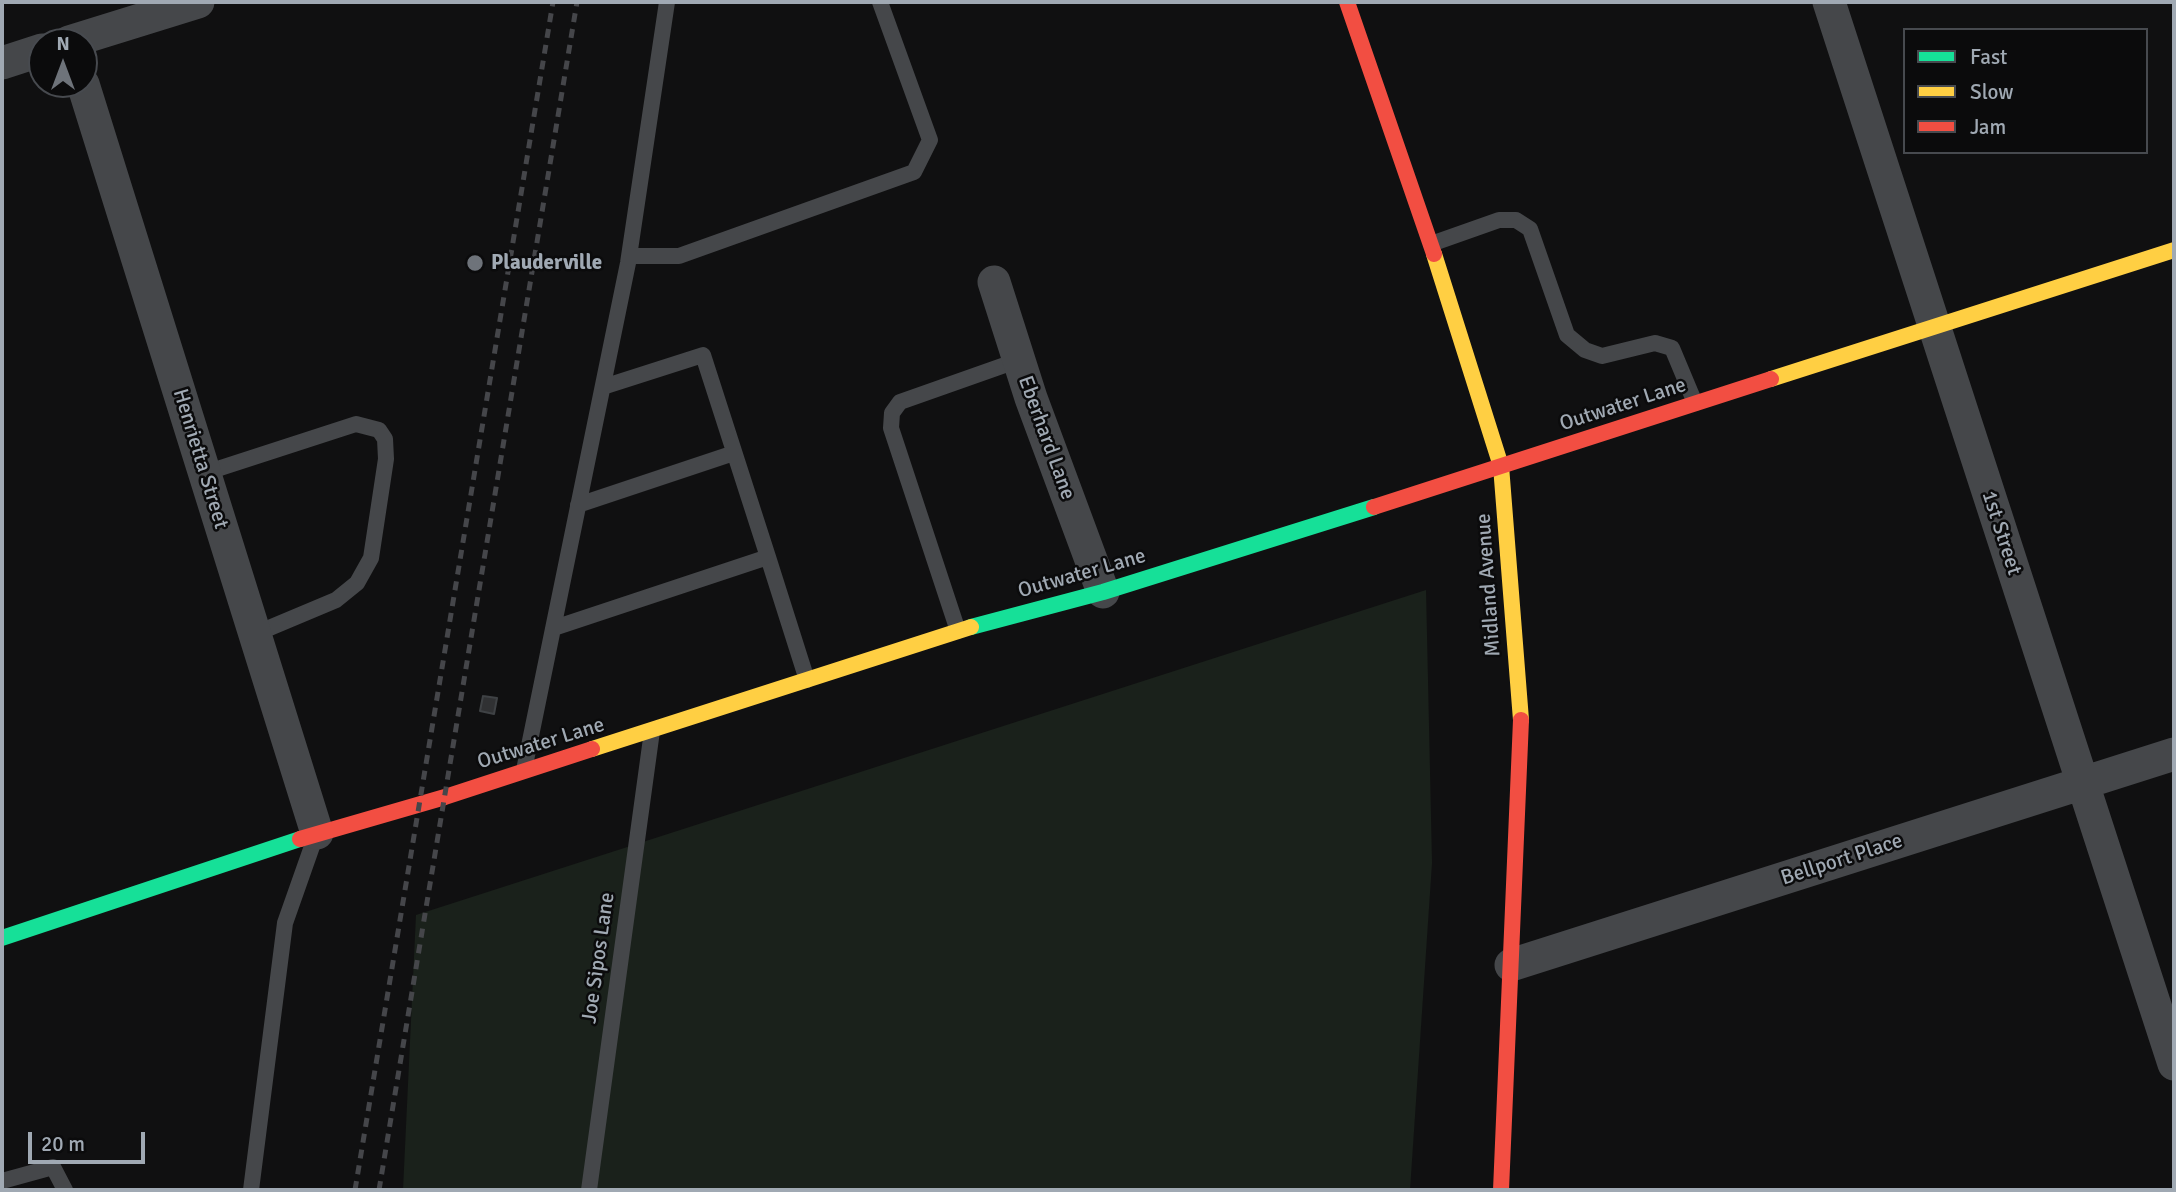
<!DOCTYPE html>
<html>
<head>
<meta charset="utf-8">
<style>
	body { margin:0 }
	#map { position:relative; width:2176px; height:1192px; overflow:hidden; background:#101011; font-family:Signika,sans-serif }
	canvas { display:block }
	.frame { position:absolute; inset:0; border:4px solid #a0a9b3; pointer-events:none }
	.legend { position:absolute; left:1903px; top:28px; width:245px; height:126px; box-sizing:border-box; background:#0b0b0c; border:2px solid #474a4f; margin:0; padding:9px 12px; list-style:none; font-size:21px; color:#a0a9b3 }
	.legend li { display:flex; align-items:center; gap:14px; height:35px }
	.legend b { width:35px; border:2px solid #474a4f }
	.north { position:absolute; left:28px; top:28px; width:70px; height:70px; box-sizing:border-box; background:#0b0b0c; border:2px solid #474a4f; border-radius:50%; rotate:0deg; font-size:19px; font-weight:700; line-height:28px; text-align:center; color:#a0a9b3 }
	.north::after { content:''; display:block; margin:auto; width:24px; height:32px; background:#6e737a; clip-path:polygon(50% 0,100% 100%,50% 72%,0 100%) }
	.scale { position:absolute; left:28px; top:1132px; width:117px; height:32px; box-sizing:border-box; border:4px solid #a0a9b3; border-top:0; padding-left:9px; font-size:21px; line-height:24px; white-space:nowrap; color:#a0a9b3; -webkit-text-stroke:5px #0b0b0c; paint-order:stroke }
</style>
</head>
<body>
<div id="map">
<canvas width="2176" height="1192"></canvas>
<div class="frame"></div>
<ul class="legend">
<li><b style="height:9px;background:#16e098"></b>Fast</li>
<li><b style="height:9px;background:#ffcf43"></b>Slow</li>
<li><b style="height:9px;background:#f24e42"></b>Jam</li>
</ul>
<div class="north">N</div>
<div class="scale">20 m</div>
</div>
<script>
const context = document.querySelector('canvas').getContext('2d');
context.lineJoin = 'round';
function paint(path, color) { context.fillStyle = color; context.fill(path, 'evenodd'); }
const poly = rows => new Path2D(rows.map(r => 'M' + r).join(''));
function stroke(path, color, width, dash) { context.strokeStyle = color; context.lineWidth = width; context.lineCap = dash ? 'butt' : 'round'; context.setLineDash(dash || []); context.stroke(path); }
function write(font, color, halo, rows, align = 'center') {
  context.font = font + ' Signika,sans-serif'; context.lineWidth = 5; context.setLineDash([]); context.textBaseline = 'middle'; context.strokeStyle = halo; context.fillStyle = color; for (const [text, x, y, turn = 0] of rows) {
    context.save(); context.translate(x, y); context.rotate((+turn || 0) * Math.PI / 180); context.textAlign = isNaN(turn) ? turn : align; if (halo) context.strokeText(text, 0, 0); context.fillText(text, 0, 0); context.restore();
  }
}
paint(poly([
	[1426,590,1432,863,1410,1190,403,1190,416,915]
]), '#1a211b');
const building = poly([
	[483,696,497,698,494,714,480,711,483,696]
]);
paint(building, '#303133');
stroke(building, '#3f4245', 2);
stroke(poly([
	[1431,244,1499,220,1516,220,1530,229,1567,335,1585,350,1602,356,1655,343,1672,348,1695,403],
	[629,256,679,256,914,172,930,140,880,2],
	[205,473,356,424,379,430,385,439,386,459,371,558,357,583,336,600,255,634],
	[578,505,734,453],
	[768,557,807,680],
	[554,628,768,557,703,355,603,387],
	[958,631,891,428,892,413,900,402,1019,360],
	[524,770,628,263,667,2],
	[2,1181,53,1167,65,1190],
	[251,1190,285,923,316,835],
	[589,1190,652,731]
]), '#45474a', 16);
stroke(poly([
	[1829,2,2174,1064],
	[69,42,198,2],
	[2,63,42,50],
	[83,84,317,833],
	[994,282,1031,398,1103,592],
	[1511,965,2174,754]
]), '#45474a', 33);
stroke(poly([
	[971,627,1103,592,1374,507],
	[2,938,300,839]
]), '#16e098', 16);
stroke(poly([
	[1434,254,1501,466,1521,720],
	[1771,379,2174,250],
	[592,749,971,627]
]), '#ffcf43', 16);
stroke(poly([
	[1347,2,1434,254],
	[1374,507,1771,379],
	[300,839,445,797,592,749],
	[1501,1190,1521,720]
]), '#f24e42', 16);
stroke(poly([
	[355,1190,553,2],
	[379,1190,577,2]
]), '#45464a', 5, [9, 7]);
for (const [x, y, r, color] of [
	[475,263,9,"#6e737a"]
]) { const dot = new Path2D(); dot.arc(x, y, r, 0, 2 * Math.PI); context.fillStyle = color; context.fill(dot); stroke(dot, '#0b0b0c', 2.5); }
write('bold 21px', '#a0a9b3', '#0b0b0c', [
	["Plauderville",491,263]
], 'left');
write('21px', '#a0a9b3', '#0b0b0c', [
	["Outwater Lane",1623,405,-18],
	["Eberhard Lane",1046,438,70],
	["Henrietta Street",200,459,73],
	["1st Street",2001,533,72],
	["Outwater Lane",1082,574,-16],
	["Midland Avenue",1489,585,-94],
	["Outwater Lane",541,744,-17],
	["Bellport Place",1842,860,-18],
	["Joe Sipos Lane",599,958,-82]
]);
</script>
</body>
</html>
